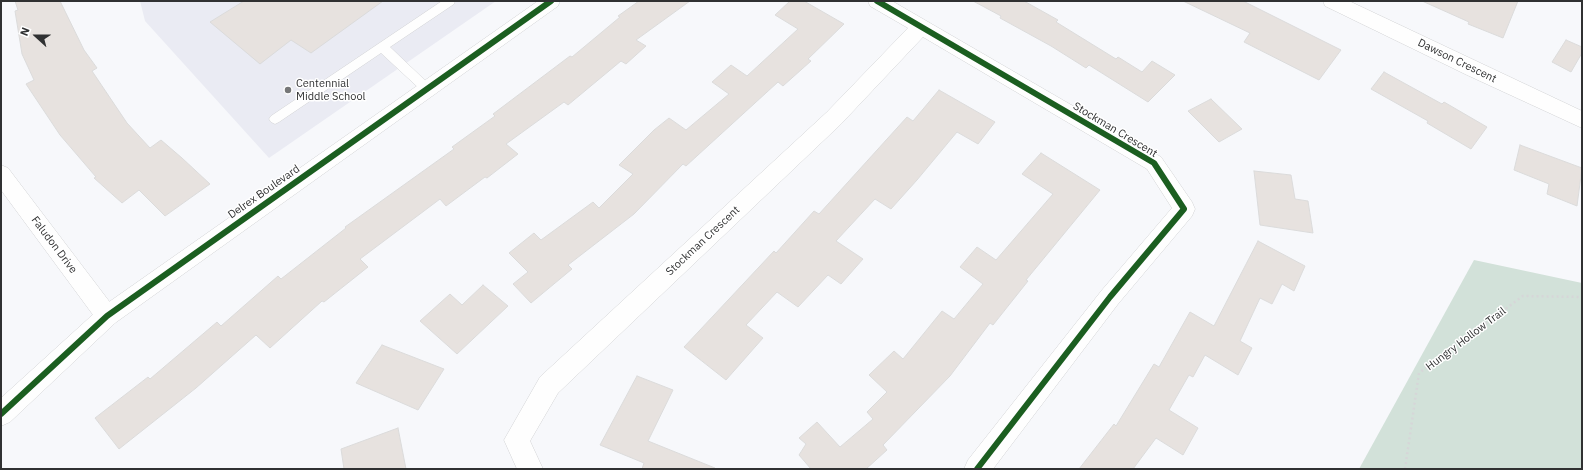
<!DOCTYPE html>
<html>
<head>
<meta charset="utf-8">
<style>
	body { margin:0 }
	#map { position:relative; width:1583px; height:470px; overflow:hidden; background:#f7f8fb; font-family:"IBM Plex Sans",sans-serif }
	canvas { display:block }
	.frame { position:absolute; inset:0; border:2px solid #303132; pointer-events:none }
	.north { position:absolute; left:16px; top:16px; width:40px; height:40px; -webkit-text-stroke:3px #fff; paint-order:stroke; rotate:291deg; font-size:11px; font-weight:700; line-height:16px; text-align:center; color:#303132 }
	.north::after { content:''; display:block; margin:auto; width:14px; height:18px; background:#303132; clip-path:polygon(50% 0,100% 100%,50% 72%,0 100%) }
</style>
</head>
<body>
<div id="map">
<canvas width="1583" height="470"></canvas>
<div class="frame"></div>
<div class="north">N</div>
</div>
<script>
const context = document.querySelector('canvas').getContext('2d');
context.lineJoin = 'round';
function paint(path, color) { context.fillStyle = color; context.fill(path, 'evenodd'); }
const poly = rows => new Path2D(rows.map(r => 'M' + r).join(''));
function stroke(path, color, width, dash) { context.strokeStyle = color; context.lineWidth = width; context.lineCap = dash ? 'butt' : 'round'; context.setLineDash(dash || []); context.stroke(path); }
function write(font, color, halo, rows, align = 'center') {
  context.font = font + ' "IBM Plex Sans",sans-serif'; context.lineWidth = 3; context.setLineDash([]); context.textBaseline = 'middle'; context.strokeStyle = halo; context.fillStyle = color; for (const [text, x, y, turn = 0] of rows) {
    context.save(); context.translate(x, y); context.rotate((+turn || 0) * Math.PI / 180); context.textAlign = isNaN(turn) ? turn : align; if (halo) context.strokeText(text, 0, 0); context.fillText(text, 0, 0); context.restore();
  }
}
paint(poly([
	[140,1,496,1,269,158,145,21]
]), '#eaebf3');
paint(poly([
	[1474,260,1582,283,1582,469,1359,469]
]), '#d2e1d9');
const building = poly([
	[15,1,60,1,84,50,97,68,92,71,127,123,150,148,161,140,182,158,210,184,165,216,139,190,122,203,94,178,96,177,60,135,26,84,34,80,22,54,15,11,18,10,15,1],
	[244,1,383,1,311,53,291,40,260,64,210,22,244,1],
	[639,1,690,1,636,40,646,46,626,64,621,61,568,105,564,102,506,144,518,154,487,178,485,177,446,206,440,199,360,259,368,267,324,302,322,301,270,348,256,335,196,388,119,449,95,418,148,377,150,379,217,322,221,326,278,276,281,279,346,228,345,227,454,149,452,147,495,116,493,114,570,56,572,57,620,17,618,16,639,1],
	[790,1,804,1,844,24,808,59,811,61,783,86,778,82,686,166,683,164,634,214,568,265,572,269,531,303,513,284,528,272,509,253,534,233,541,240,593,202,599,208,633,174,619,165,654,130,669,118,686,130,729,94,712,82,731,65,747,76,798,29,775,15,790,1],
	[973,1,1024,1,1058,20,1056,22,1116,59,1118,57,1142,72,1152,61,1175,75,1148,102,1089,65,1086,68,1051,46,1000,18,1001,16,973,1],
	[1183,1,1243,1,1341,50,1319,80,1244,42,1250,33,1183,1],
	[1422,1,1518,1,1503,38,1468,24,1469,22,1422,1],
	[1566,40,1582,47,1582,53,1571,72,1552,62,1566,40],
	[1384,72,1442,104,1444,102,1487,127,1471,149,1427,123,1428,121,1371,89,1384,72],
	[939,90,995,122,978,144,957,132,917,180,891,209,875,199,836,241,863,259,841,284,828,275,798,307,777,292,746,325,763,338,726,380,684,347,774,251,776,253,814,211,819,214,907,117,913,121,939,90],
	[1211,99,1242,129,1219,142,1188,111,1211,99],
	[1520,145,1582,168,1577,206,1547,194,1549,184,1514,170,1520,145],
	[1041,153,1100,190,1026,280,1028,281,993,325,990,323,950,376,883,445,887,450,866,469,811,469,799,455,806,444,799,438,817,422,840,447,873,419,867,412,887,392,869,375,894,351,903,359,942,311,954,319,983,284,960,267,977,247,996,260,1053,194,1022,174,1041,153],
	[1254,171,1291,175,1295,199,1308,201,1313,233,1260,225,1254,171],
	[1258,241,1305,266,1294,291,1282,284,1272,304,1260,298,1240,341,1252,348,1238,375,1205,355,1193,377,1189,375,1169,410,1198,428,1183,455,1156,438,1133,469,1079,469,1114,424,1116,426,1154,364,1159,367,1190,312,1214,326,1258,241],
	[483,285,508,306,457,354,420,321,450,294,462,305,483,285],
	[382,345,444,369,418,410,356,383,382,345],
	[637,376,673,390,648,441,715,468,715,469,642,469,644,463,600,445,637,376],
	[398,428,406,469,344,469,341,449,398,428]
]);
paint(building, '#e7e2df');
stroke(building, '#dbdbdb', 1);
const lane = poly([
	[442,1,455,1,454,4,390,47,431,86,433,89,431,92,427,94,423,92,381,53,279,122,275,124,271,122,269,119,271,116,442,1]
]);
const street = poly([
	[868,1,892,1,1161,157,1192,202,1195,209,1192,216,1118,304,993,469,964,469,968,460,1102,290,1172,208,1147,169,923,37,841,124,558,393,530,441,543,469,517,469,504,440,540,377,827,112,908,28,870,6,868,1],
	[1323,1,1349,1,1582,111,1582,128,1467,75,1325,6,1323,1],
	[1,165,8,168,115,309,119,316,115,323,107,327,99,323,1,190,1,165]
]);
const secondary = poly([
	[538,1,560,1,558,6,115,323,10,422,1,426,1,398,99,309,538,1]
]);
stroke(lane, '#d2d3d5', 1);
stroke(street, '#d2d3d5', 1);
stroke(secondary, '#d2d3d5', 1);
stroke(poly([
	[1405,469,1419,373,1523,296,1582,297]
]), '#d6d6d8', 2.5, [2, 3]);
paint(lane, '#fefefe');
paint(street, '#fefefe');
paint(secondary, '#fefefe');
stroke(poly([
	[877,1,1154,163,1184,209,1110,297,977,469],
	[1,414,107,316,551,1]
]), '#1b5e20', 6);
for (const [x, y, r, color] of [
	[288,90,4,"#767778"]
]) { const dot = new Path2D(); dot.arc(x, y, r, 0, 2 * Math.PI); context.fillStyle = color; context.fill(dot); stroke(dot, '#fff', 1.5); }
write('11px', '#303132', '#fff', [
	["Dawson Crescent",1457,61,26],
	["Stockman Crescent",1115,130,31],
	["Delrex Boulevard",264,192,-35],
	["Stockman Crescent",703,241,-43],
	["Faludon Drive",54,245,53],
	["Hungry Hollow Trail",1466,339,-37]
]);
write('11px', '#303132', '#fff', [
	["Centennial",296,84],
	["Middle School",296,97]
], 'left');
</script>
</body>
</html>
